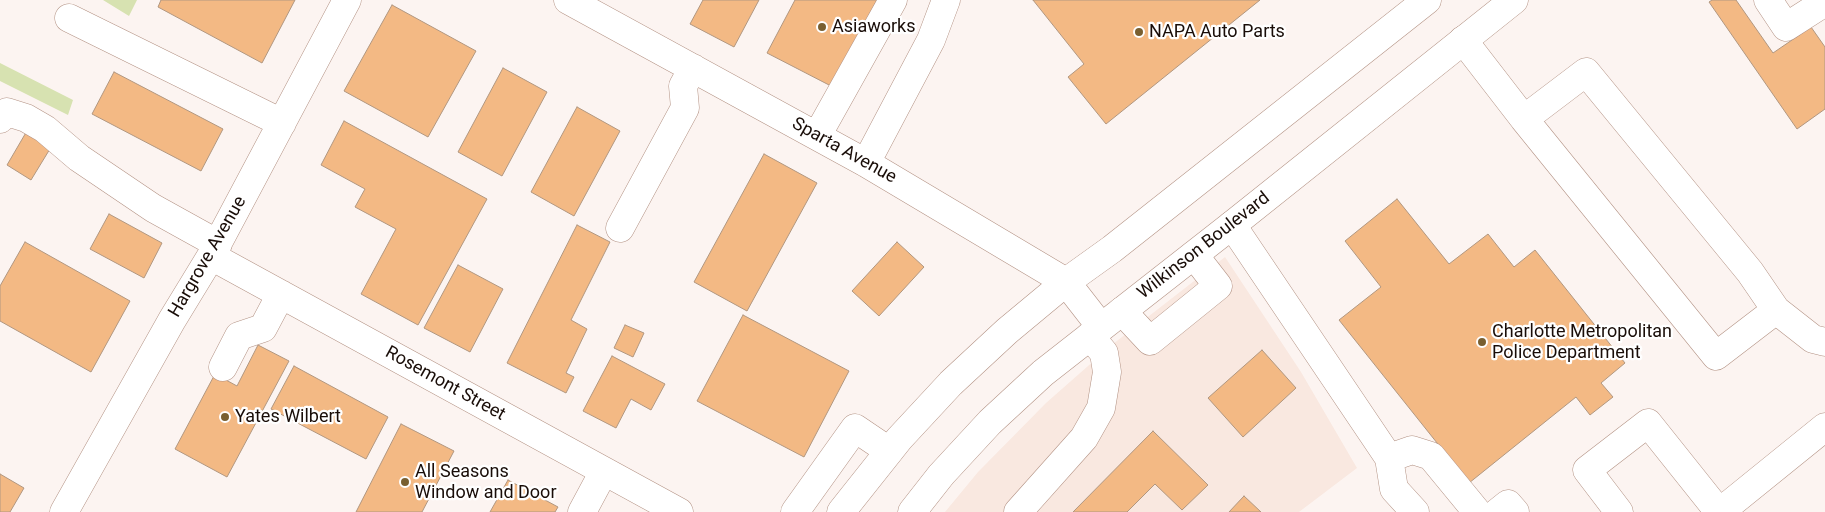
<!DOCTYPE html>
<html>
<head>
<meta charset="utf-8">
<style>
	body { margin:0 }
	canvas { display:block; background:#fcf4f1 }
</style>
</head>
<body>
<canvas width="1825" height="512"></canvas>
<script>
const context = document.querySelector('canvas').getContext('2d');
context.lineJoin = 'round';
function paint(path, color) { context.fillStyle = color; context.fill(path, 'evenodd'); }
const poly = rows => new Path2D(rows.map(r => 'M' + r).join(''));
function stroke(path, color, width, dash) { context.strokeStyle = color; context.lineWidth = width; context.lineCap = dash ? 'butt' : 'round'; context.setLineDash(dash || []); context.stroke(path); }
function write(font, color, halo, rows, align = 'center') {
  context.font = font + ' Roboto,sans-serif'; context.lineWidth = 4.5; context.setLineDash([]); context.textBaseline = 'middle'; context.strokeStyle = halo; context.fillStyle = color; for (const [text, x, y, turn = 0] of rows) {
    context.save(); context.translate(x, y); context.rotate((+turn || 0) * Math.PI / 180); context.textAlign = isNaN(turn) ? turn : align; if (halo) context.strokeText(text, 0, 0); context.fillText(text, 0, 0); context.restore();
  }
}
paint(poly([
	[1225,257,1301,372,1357,468,1299,512,945,512,978,472,1046,403,1113,344]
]), '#f9e8e0');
paint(poly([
	[103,0,137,0,129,16],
	[0,63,73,100,68,115,0,81]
]), '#d7e2b1');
const building = poly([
	[161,0,295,0,262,63,158,7,161,0],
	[703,0,759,0,734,47,690,24,703,0],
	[795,0,877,0,831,86,767,53,795,0],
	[1033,0,1260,0,1106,124,1068,77,1084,64,1033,0],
	[1712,0,1736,0,1773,53,1811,27,1825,47,1825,109,1797,129,1709,2,1712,0],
	[392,5,476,51,428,137,344,91,392,5],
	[503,68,547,92,502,176,458,152,503,68],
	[114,72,223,129,201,171,92,114,114,72],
	[577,107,620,131,574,216,531,192,577,107],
	[344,121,487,199,418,325,361,294,396,229,355,207,365,189,321,165,344,121],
	[31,124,56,139,31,180,7,165,31,124],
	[764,154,817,183,747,311,694,282,764,154],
	[1397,199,1449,264,1488,234,1514,267,1535,250,1625,363,1601,383,1613,397,1590,415,1576,397,1469,483,1339,320,1381,287,1345,241,1397,199],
	[109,214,162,243,144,278,90,249,109,214],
	[577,225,610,242,571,320,587,329,566,373,574,377,566,393,507,363,577,225],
	[25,242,130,301,91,372,0,321,0,286,25,242],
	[897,242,924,267,879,316,852,291,897,242],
	[458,265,503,289,470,352,424,328,458,265],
	[743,315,849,371,804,457,697,401,743,315],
	[625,325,644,333,633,357,614,348,625,325],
	[258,345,289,361,227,477,175,449,215,374,237,386,258,345],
	[1262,350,1296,388,1243,437,1208,398,1262,350],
	[612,356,665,384,651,410,631,399,616,428,583,411,612,356],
	[294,366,388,417,366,459,271,409,294,366],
	[401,424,454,451,422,512,356,512,401,424],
	[1153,431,1208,485,1182,510,1155,484,1127,512,1073,512,1153,431],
	[0,474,24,488,10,512,0,512,0,474],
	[508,480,558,507,555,512,490,512,508,480],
	[1244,496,1261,512,1229,512,1244,496]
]);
paint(building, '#f3b984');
stroke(building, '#b19780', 1);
const minor = poly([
	[568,0,866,163,1066,282,1101,327],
	[1768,0,1786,27,1825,2],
	[69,18,282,123],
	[1463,40,1524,119],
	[0,119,7,112,26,118,45,129,79,158,153,208,218,244],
	[817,136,893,0],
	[866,163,931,40,946,0],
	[1232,225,1389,458],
	[620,228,685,108,683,86,693,68],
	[211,256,679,512],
	[1776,310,1716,356,1524,119,1586,72,1750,272,1776,310,1813,339,1825,342],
	[1122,311,1150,341,1218,286,1194,255],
	[223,367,239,336,263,328,281,294],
	[64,512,172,320,211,256,347,0],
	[582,512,604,471],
	[795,512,855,428,889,451],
	[1018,512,1084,438,1101,408,1107,372,1104,353,1090,336],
	[1415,512,1394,489,1389,458,1412,450,1431,456,1477,512],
	[1498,512,1508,504,1515,512],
	[1619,512,1587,470,1648,423,1719,512],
	[1720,512,1825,427]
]);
const major = poly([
	[841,512,899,439,951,383,1007,331,1066,282,1112,249,1427,0],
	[912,512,941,475,990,422,1043,373,1232,225,1514,0]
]);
stroke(minor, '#b39284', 29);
stroke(major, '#b39284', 29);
stroke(minor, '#fff', 28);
stroke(major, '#fff', 28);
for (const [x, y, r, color] of [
	[822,27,5,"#795f30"],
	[1139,32,5,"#795f30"],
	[1482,342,5,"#795f30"],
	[225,417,5,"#795f30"],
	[405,482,5,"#795f30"]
]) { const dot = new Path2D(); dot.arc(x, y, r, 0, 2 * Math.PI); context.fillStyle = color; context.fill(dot); stroke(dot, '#fff', 2); }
write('18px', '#190d08', '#fff', [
	["Asiaworks",832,27],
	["NAPA Auto Parts",1149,32],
	["Charlotte Metropolitan",1492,332],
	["Police Department",1492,353],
	["Yates Wilbert",235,417],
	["All Seasons",415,472],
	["Window and Door",415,493]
], 'left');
write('18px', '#190d08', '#fff', [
	["Sparta Avenue",844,151,29],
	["Wilkinson Boulevard",1204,246,-38],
	["Hargrove Avenue",208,257,-60],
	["Rosemont Street",445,384,29]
]);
</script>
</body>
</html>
